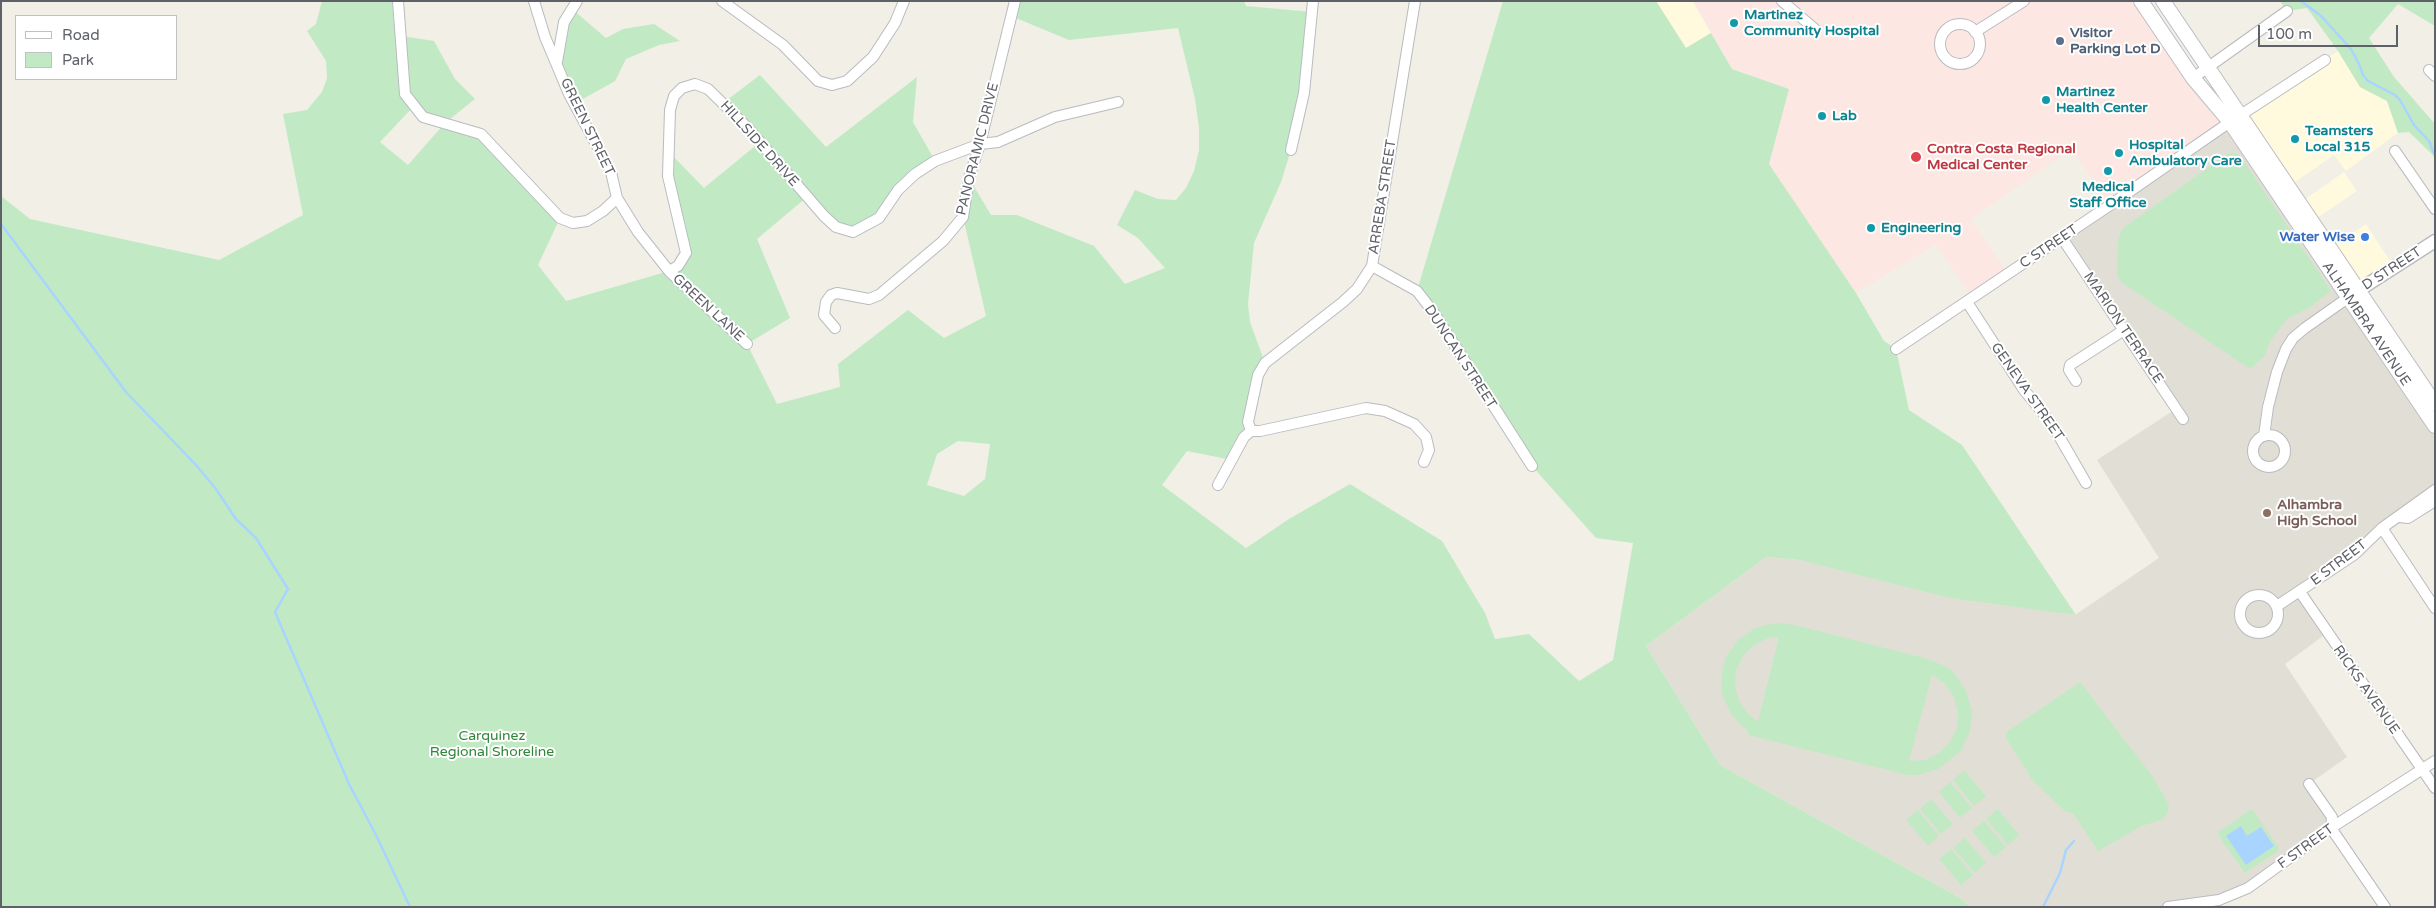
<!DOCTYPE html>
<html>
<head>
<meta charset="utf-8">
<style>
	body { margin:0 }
	#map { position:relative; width:2436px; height:908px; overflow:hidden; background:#f1efe6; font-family:"Varela Round",sans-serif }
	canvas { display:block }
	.frame { position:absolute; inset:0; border:2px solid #5e6168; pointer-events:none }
	.legend { position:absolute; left:15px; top:15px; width:162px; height:65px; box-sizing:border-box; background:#fff; border:1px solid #bfc0c3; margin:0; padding:6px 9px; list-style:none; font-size:15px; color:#5e6168 }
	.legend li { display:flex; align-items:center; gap:10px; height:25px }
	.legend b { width:25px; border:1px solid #bfc0c3 }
	.scale { position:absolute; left:2258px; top:25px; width:140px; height:22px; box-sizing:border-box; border:2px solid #5e6168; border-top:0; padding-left:6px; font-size:15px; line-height:18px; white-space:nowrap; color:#5e6168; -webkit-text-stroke:4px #fff; paint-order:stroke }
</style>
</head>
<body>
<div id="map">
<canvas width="2436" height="908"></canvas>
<div class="frame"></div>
<ul class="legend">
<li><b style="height:6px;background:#fff"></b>Road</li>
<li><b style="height:14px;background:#c1eac4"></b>Park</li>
</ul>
<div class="scale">100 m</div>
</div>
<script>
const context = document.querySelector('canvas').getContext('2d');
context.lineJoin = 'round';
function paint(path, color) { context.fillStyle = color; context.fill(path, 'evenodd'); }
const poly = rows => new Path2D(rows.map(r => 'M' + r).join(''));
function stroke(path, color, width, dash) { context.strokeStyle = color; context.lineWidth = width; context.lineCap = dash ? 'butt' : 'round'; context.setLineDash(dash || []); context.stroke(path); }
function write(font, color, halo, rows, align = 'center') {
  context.font = font + ' "Varela Round",sans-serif'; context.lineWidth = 4; context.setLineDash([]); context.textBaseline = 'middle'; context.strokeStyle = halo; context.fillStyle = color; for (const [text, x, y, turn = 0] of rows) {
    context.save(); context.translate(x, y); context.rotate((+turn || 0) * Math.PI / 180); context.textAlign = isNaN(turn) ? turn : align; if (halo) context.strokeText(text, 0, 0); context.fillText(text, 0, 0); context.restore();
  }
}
paint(poly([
	[1656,1,1693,1,1711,33,1686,48],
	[2338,51,2360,87,2387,101,2398,133,2346,171,2334,155,2288,187,2241,115],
	[2344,172,2357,191,2311,222,2298,204],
	[2366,224,2394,267,2359,291,2330,249]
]), '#fff9dd');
paint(poly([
	[2230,122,2435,426,2435,490,2300,592,2327,633,2285,664,2347,757,2309,784,2332,817,2331,828,2248,888,2168,907,1970,907,1960,898,1720,765,1646,646,1766,557,1800,560,2075,615,2159,558,2097,460,2176,409,2062,238]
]), '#e1dfd5');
paint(poly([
	[1693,1,2141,1,2230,122,2110,205,2071,149,1971,219,2008,274,1972,298,1936,244,1856,293,1769,164,1789,89,1732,69]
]), '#fde7e3');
paint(poly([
	[322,1,392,1,395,35,434,41,455,79,475,99,445,123,481,134,560,218,538,265,566,301,669,271,684,259,669,152,704,188,760,142,723,103,760,75,826,147,917,77,913,122,935,161,865,228,836,227,807,197,757,239,790,318,747,344,777,404,840,387,838,364,908,310,944,338,986,316,963,217,969,178,991,215,1017,215,1094,246,1125,284,1165,268,1138,238,1117,225,1135,190,1158,199,1176,200,1186,188,1194,171,1199,150,1199,128,1195,99,1178,28,1069,40,1011,16,1015,1,1244,1,1246,6,1312,12,1291,150,1281,182,1254,243,1248,304,1250,322,1265,363,1251,431,1232,460,1187,451,1162,485,1246,548,1289,519,1350,484,1442,541,1485,613,1495,639,1529,634,1579,681,1613,660,1633,543,1596,538,1532,466,1417,291,1503,1,1656,1,1686,48,1711,33,1732,69,1789,89,1769,164,1856,293,1884,341,1896,349,1909,410,1962,445,2076,615,1950,598,1800,560,1766,557,1646,646,1720,765,1960,898,1970,907,1,907,1,196,30,219,219,260,303,215,283,114,307,110,322,92,327,78,326,61,307,31,316,24],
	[413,107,444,124,408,165,380,142],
	[958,441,990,444,985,479,964,496,927,485,937,454],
	[2280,1,2435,1,2435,26,2398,4,2369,38,2394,77,2435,124,2435,157,2409,132,2398,133,2387,101,2360,87,2338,51,2307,8,2287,11],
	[572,9,606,38,623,29,654,24,680,41,659,45,626,59,615,81,574,104,556,63],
	[2229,153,2239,154,2331,291,2310,307,2287,319,2269,343,2265,356,2250,369,2121,282,2117,276,2118,240,2123,228],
	[1775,623,1795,625,1928,659,1947,667,1955,674,1966,691,1972,711,1970,731,1961,751,1938,769,1918,775,1908,775,1748,735,1749,732,1732,716,1723,697,1721,687,1723,667,1726,657,1738,640,1755,628],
	[1779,637,1758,721,1757,721,1748,714,1739,701,1735,686,1736,670,1743,656,1754,645,1768,638],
	[1932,675,1945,684,1954,697,1958,712,1957,728,1950,742,1939,753,1925,760,1909,761],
	[2080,682,2153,777,2169,805,2167,814,2161,820,2142,826,2098,851,2073,813,2066,812,2033,781,2005,736,2008,731],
	[1964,770,1986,796,1974,806,1953,780],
	[1950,782,1972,808,1960,818,1939,792],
	[1931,799,1953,824,1941,834,1920,809],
	[1998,809,2019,835,2008,845,1986,819],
	[2252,809,2279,848,2277,852,2245,873,2222,841,2218,832],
	[1918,810,1939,836,1928,846,1906,820],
	[1984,821,2006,847,1994,857,1972,831],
	[1965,838,1986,863,1975,873,1953,848],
	[1951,849,1973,875,1961,885,1939,859]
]), '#c1eac4');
paint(poly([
	[2241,826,2247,836,2261,827,2274,846,2246,865,2226,836]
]), '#a8d4ff');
stroke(poly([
	[2301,1,2321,16,2351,49,2359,64,2363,75,2368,81,2395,95,2400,100,2414,125,2429,141,2435,156],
	[1,224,126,392,196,465,216,489,236,519,256,538,288,589,275,612,349,784,376,835,410,907],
	[2043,907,2060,873,2066,850,2074,841]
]), '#a8d4ff', 2.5);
const minor = poly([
	[398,1,405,94,423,117,481,134,560,218,573,223,587,221,603,211,617,198],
	[534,1,545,37,569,94,611,172,617,198,638,232,669,271,747,344],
	[722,1,783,45,818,81,832,85,847,81,873,57,895,23,904,1],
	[1415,1,1372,266,1357,289,1343,302,1265,363,1258,375,1248,422,1251,431,1260,431,1366,408,1385,411,1414,424,1426,437,1429,450,1424,462],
	[1782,1,1816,30],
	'1940 44a20 20 0 1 1 40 0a20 20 0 1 1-40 0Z',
	[1975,32,2024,1],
	[557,62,564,22,577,1],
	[2429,70,2435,76],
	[2193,78,2287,11],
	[1291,150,1304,93,1313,1],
	[2395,151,2435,209],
	[2062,238,2183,419],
	[1372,266,1417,291,1434,313,1532,466],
	[669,271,678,266,686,253,668,176,670,110,674,96,682,88,695,84,708,89,747,127,824,216,836,227,853,232,879,218,898,190,915,174,935,161,980,144,998,142,1055,117,1118,102],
	[1967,302,2024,390,2052,424,2086,483],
	[835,328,824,315,826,302,831,295,837,293,869,299,879,295,943,241,963,217,969,178,980,144,1015,1],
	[1896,349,2110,205,2230,122,2325,60],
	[2076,381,2069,370,2070,365,2124,330],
	'2253 451a16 16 0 1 1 32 0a16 16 0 1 1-32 0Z',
	[2264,436,2268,407,2277,372,2286,349,2293,338,2305,328,2349,297],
	[1218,485,1244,437,1251,431],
	[2400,517,2408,518,2435,501],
	[2382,528,2435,608],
	[2300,592,2435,788],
	'2240 614a19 19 0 1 1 38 0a19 19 0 1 1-38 0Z',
	[2277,606,2355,554,2382,528,2435,490],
	[2309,784,2332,817,2331,828,2385,907],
	[2168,907,2219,900,2248,888,2331,828,2435,761]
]);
const tertiary = poly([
	[2351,295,2435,241]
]);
const secondary = poly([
	[2141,1,2193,78,2230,122,2435,426],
	[2163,1,2435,404]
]);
stroke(minor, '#b9bbc1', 12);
stroke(tertiary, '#b9bbc1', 15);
stroke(secondary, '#bcbec5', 16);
stroke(minor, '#fff', 10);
stroke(tertiary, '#fff', 12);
stroke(secondary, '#fff', 14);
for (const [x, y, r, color] of [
	[1734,23,5,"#0f9aa8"],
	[2060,41,5,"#5c6f8a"],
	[2046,100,5,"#0f9aa8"],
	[1822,116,5,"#0f9aa8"],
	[2295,139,5,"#0f9aa8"],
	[2119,153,5,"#0f9aa8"],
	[1916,157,6,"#e0444e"],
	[2108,171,5,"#0f9aa8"],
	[1871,228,5,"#0f9aa8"],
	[2365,237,5,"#3f7fe0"],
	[2267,513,5,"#8d6e63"]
]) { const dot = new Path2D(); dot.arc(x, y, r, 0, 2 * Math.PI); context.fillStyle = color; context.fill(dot); stroke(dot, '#fff', 2); }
write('bold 14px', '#0d838f', '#fff', [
	["Martinez",1744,15],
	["Community Hospital",1744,31],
	["Martinez",2056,92],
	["Health Center",2056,108],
	["Lab",1832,116],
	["Teamsters",2305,131],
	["Local 315",2305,147],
	["Hospital",2129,145],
	["Ambulatory Care",2129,161],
	["Medical",2108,187,"center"],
	["Staff Office",2108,203,"center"],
	["Engineering",1881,228]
], 'left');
write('bold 14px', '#4e5e75', '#fff', [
	["Visitor",2070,33],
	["Parking Lot D",2070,49]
], 'left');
write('14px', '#5e6168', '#fff', [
	["GREEN STREET",587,127,64],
	["HILLSIDE DRIVE",759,144,48],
	["PANORAMIC DRIVE",978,149,-76],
	["ARREBA STREET",1383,197,-81],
	["C STREET",2049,247,-34],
	["D STREET",2392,269,-33],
	["GREEN LANE",708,308,43],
	["ALHAMBRA AVENUE",2366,324,56],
	["MARION TERRACE",2123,328,56],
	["DUNCAN STREET",1460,357,57],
	["GENEVA STREET",2027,392,55],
	["E STREET",2339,563,-37],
	["RICKS AVENUE",2366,690,55],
	["F STREET",2306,847,-36]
]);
write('bold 14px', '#be3a42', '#fff', [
	["Contra Costa Regional",1927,149],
	["Medical Center",1927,165]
], 'left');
write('bold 14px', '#366cbe', '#fff', [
	["Water Wise",2355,237]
], 'right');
write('bold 14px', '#785e54', '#fff', [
	["Alhambra",2277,505],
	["High School",2277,521]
], 'left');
write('14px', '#2f8639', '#fff', [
	["Carquinez",492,736],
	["Regional Shoreline",492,752]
]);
</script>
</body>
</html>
